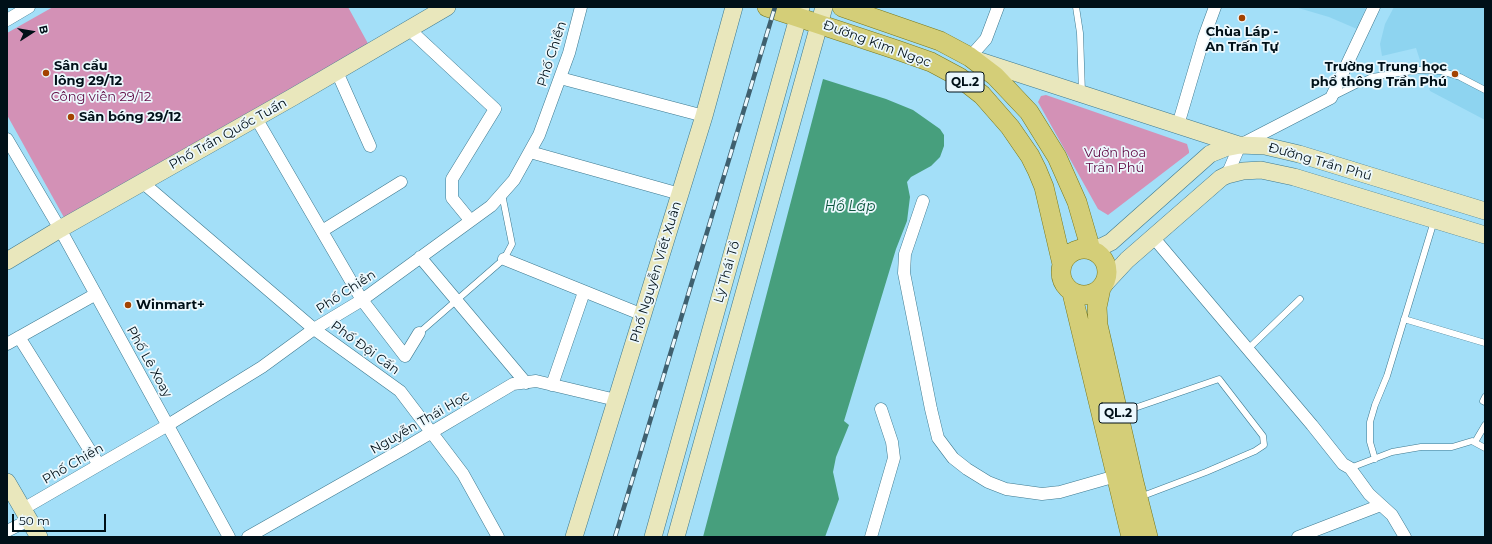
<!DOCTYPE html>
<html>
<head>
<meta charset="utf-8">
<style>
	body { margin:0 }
	#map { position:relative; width:1492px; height:544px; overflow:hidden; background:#a3dff8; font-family:Montserrat,sans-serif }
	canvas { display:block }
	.frame { position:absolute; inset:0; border:8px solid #001018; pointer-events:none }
	.north { position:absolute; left:12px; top:12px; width:40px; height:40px; -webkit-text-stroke:3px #ecf8fd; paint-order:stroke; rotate:78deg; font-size:11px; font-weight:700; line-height:16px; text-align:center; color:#001018 }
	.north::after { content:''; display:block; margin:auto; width:14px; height:18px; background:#001018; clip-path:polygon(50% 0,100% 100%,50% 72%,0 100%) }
	.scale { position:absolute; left:12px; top:514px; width:94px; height:18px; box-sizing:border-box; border:2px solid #001018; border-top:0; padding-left:5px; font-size:12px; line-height:14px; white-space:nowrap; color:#001018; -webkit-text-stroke:3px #ecf8fd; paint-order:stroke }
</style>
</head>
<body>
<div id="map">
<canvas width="1492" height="544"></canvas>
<div class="frame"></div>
<div class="north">B</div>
<div class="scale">50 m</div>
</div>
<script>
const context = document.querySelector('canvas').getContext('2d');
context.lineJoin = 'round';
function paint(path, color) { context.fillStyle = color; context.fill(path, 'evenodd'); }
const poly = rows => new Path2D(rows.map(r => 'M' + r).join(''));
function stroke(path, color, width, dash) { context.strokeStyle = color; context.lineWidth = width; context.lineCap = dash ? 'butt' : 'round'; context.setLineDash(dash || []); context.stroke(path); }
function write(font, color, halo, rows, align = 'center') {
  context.font = font + ' Montserrat,sans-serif'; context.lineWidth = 3.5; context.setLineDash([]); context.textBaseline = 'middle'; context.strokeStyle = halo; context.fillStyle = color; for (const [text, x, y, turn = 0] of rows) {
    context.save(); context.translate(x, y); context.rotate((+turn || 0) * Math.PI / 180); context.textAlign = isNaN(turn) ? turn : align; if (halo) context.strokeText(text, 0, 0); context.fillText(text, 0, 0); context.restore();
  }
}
paint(poly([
	[1295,7,1366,7,1357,29,1329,17],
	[1394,7,1485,7,1485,120,1430,91,1416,48,1382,56,1380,44,1385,24]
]), '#8ed4f0');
paint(poly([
	[53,7,348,7,371,49,66,221,7,115,7,33],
	[1046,95,1187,144,1189,151,1189,153,1108,215,1098,209,1038,102,1041,96]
]), '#d391b6');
paint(poly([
	[823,79,886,99,913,110,940,129,944,135,944,146,940,157,931,166,911,177,907,182,910,197,907,221,896,249,844,421,849,425,836,457,833,472,839,499,825,537,703,537]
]), '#479f7d');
const lane = poly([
	[1076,7,1080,33,1082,93],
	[1332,97,1372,77,1420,70,1441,71,1460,77,1485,90],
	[1404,319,1485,343],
	[419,333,504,259,512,244,502,194],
	[1248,349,1300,299],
	[1485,397,1483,401,1485,402],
	[1120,413,1219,379,1263,436,1264,445,1255,451,1206,472,1140,497],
	[1475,442,1485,425],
	[1375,459,1370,442,1370,422,1375,405,1387,376,1434,221],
	[1350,468,1392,452,1421,447,1452,447,1472,441,1485,448]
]);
const street = poly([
	[7,20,29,7],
	[410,30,495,109,452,179,452,198,470,220],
	[970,57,986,39,998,7],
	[337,72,370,146],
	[560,78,704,116],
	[256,118,362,300,405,356,419,333],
	[1178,125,1204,37,1215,7],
	[7,139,60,229,229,537],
	[530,152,680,194],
	[1227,175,1240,145,1331,98,1374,7],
	[142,182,314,329,400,391,463,474,498,537],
	[923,201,905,254,904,273,931,409,938,438,953,458,967,469,988,482,1006,489,1042,494,1060,492,1116,476],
	[322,231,401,182],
	[1153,237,1312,425,1343,464,1350,468,1369,494,1392,515,1405,537],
	[420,257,526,383],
	[504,259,643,315],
	[19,337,99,465],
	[7,344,96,294],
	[552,385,584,292],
	[23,509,168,425,262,367,314,329,362,300,491,206,514,180,539,135,569,53,581,7],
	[7,531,29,520],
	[248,537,405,448,513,384,536,381,616,400],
	[871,537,894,458,892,442,881,409],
	[1298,537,1381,505]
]);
const secondary = poly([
	[977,60,1239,145],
	[1091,250,1103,246,1111,242,1210,154,1225,148,1240,145,1265,146,1299,154,1485,211],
	[7,261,60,229,293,97,447,7],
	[1101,288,1127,260,1221,178,1227,175,1243,171,1261,170,1294,177,1485,235],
	[7,482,39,537],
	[574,537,704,116,734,7],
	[653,537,801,7],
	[676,537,824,7]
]);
const primary = poly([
	[767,7,897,50,931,62,959,77,982,95,1010,127,1030,156,1037,170,1044,187,1062,264],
	[842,7,940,41,970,57,995,76,1029,112,1057,157,1077,202,1091,250],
	'1061 272a23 23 0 1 1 46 0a23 23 0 1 1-46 0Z',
	[1101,288,1097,307,1098,325,1134,482,1148,537],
	[1072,293,1131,537]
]);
stroke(lane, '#3e798f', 7);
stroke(street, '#3e798f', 13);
stroke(secondary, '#3e798f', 18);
stroke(primary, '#77771c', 20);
stroke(lane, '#fff', 6);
stroke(street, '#fff', 12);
stroke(secondary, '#e9e7bc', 17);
stroke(primary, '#d4ce78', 19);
const rail = poly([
	[615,537,775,7]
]);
stroke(rail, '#3f606f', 4.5);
stroke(rail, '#ecf8fd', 3, [9]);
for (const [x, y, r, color] of [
	[1242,18,4,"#a34200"],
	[46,73,4,"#a34200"],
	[1455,74,4,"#a34200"],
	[71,117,4,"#a34200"],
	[128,305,4,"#a34200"]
]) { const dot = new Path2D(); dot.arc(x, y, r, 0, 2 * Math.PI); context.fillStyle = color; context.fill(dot); stroke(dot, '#ecf8fd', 1.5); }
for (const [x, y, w] of [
	[965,82,38],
	[1118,413,38]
]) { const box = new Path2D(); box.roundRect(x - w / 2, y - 10, w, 20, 3); context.fillStyle = '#ecf8fd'; context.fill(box); stroke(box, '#001018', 1); }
write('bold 12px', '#001018', null, [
	["QL.2",965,82],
	["QL.2",1118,413]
]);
write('bold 13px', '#001018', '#ecf8fd', [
	["Chùa Láp -",1242,32,"center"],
	["An Trấn Tự",1242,47,"center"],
	["Sân cầu",54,66],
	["lông 29/12",54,81],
	["Trường Trung học",1447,67,"right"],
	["phổ thông Trần Phú",1447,82,"right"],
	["Sân bóng 29/12",79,117],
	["Winmart+",136,305]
], 'left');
write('13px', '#001018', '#ecf8fd', [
	["Đường Kim Ngọc",877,44,20],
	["Phố Chiền",552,54,-72],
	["Phố Trần Quốc Tuấn",228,134,-29],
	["Đường Trần Phú",1320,162,16],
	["Phố Nguyễn Viết Xuân",656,272,-73],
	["Lý Thái Tổ",727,272,-74],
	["Phố Chiền",346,292,-33],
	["Phố Đội Cấn",365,348,36],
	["Phố Lê Xoay",149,362,61],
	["Nguyễn Thái Học",420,423,-30],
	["Phố Chiền",73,464,-30]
]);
write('13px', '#600b45', '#ecf8fd', [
	["Công viên 29/12",101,97],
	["Vườn hoa",1115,153],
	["Trần Phú",1115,168]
]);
write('italic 14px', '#0c543d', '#ecf8fd', [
	["Hồ Láp",850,207]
]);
</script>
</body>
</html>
